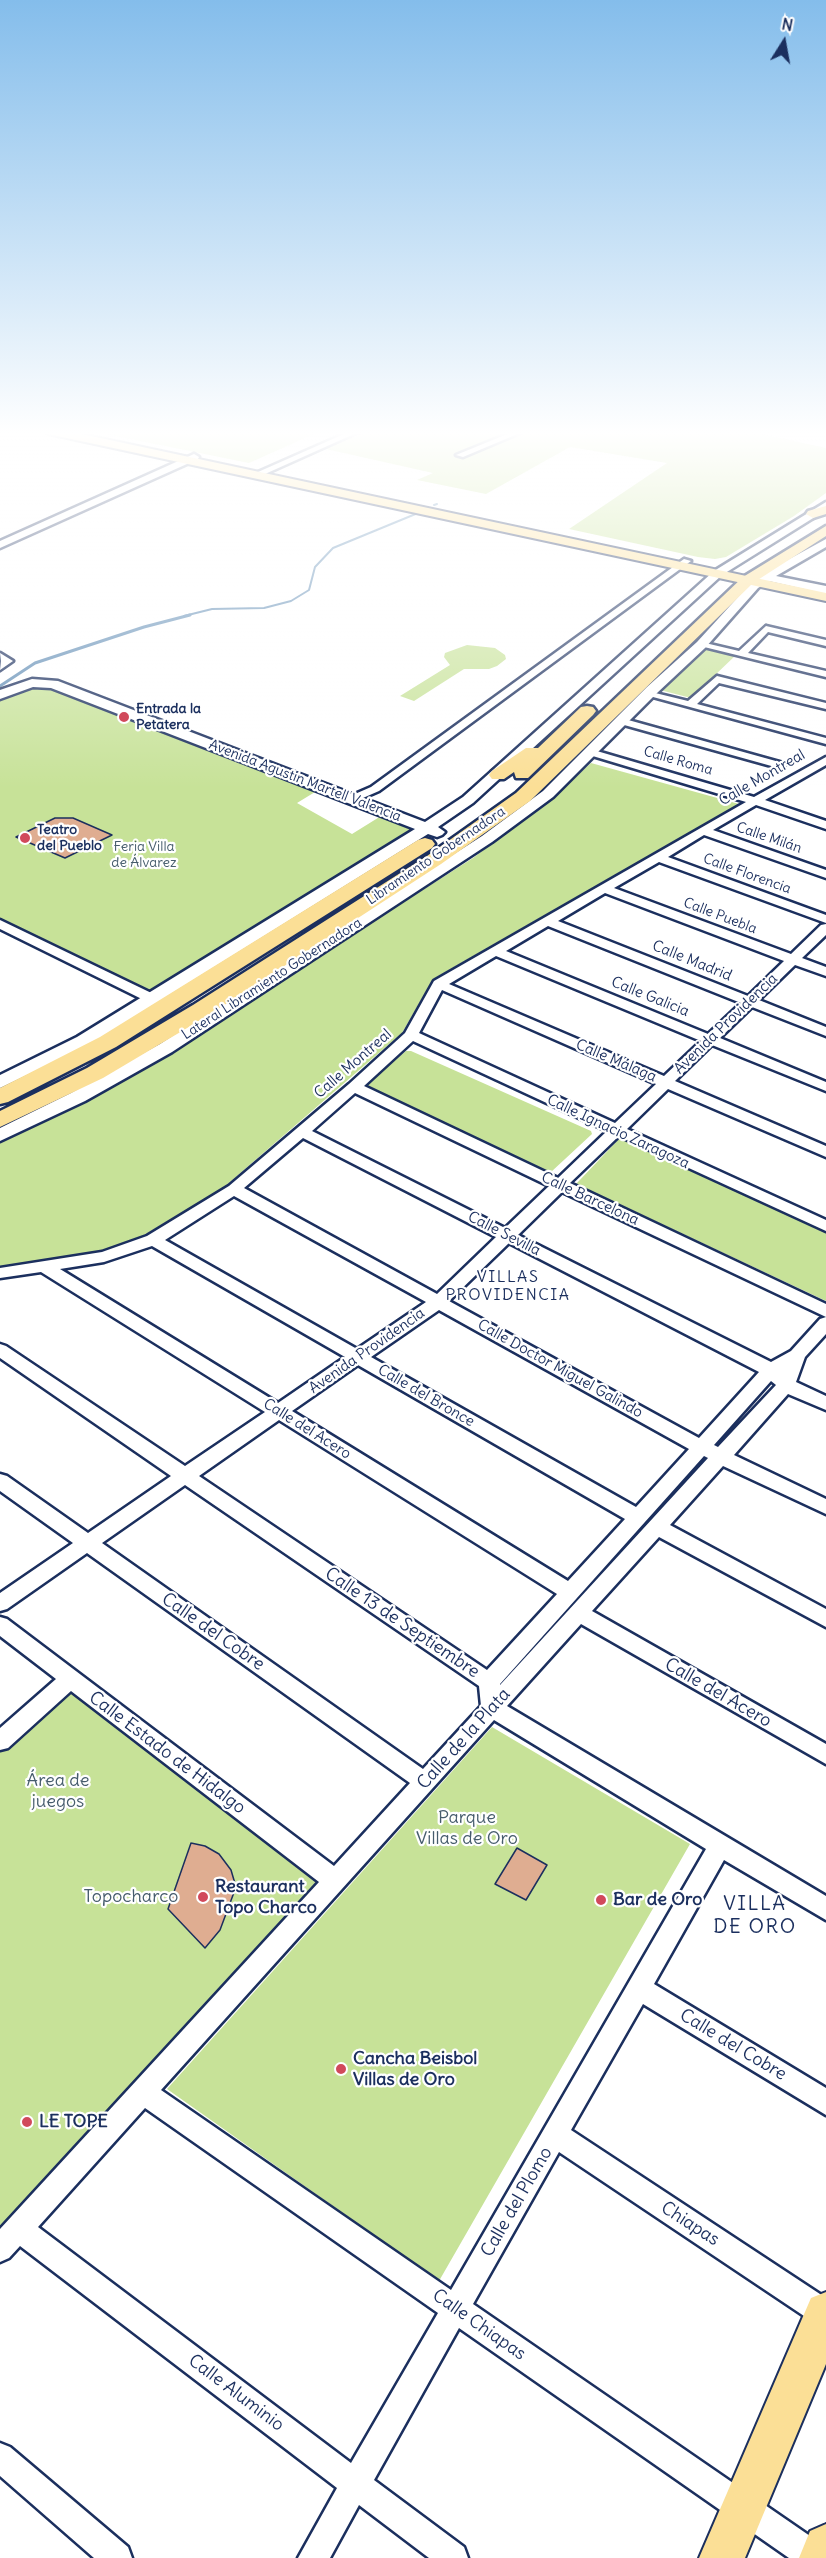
<!DOCTYPE html>
<html>
<head>
<meta charset="utf-8">
<style>
	body { margin:0 }
	#map { position:relative; width:826px; height:2558px; overflow:hidden; background:#fff; font-family:Delius,sans-serif }
	canvas { display:block }
	.north { position:absolute; left:754px; top:12px; width:60px; height:60px; -webkit-text-stroke:4px #fff; paint-order:stroke; rotate:11deg; font-size:16px; font-weight:700; line-height:24px; text-align:center; color:#1b2f5e }
	.north::after { content:''; display:block; margin:auto; width:21px; height:27px; background:#1b2f5e; clip-path:polygon(50% 0,100% 100%,50% 72%,0 100%) }
</style>
</head>
<body>
<div id="map">
<canvas width="826" height="2558"></canvas>
<div class="north">N</div>
</div>
<script>
const context = document.querySelector('canvas').getContext('2d');
context.lineJoin = 'round';
function paint(path, color) { context.fillStyle = color; context.fill(path, 'evenodd'); }
const poly = rows => new Path2D(rows.map(r => 'M' + r).join(''));
function stroke(path, color, width, dash) { context.strokeStyle = color; context.lineWidth = width; context.lineCap = dash ? 'butt' : 'round'; context.setLineDash(dash || []); context.stroke(path); }
function write(font, color, halo, rows, align = 'center') {
  context.font = font + ' Delius,sans-serif'; context.lineWidth = 4.5; context.setLineDash([]); context.textBaseline = 'middle'; context.strokeStyle = halo; context.fillStyle = color; for (const [text, x, y, turn = 0] of rows) {
    context.save(); context.translate(x, y); context.rotate((+turn || 0) * Math.PI / 180); context.textAlign = isNaN(turn) ? turn : align; if (halo) context.strokeText(text, 0, 0); context.fillText(text, 0, 0); context.restore();
  }
}
paint(poly([
	[86,430,323,430,249,463],
	[370,430,744,430,826,448,826,493,794,516,726,557,715,559,698,557,569,529,667,463,570,447,486,494,417,480,433,473,326,449],
	[467,645,495,648,505,655,506,659,497,666,489,669,464,669,414,701,400,696,450,665,444,657,445,653],
	[703,647,736,655,691,698,660,690],
	[46,685,315,792,297,803,352,834,381,816,416,830,151,994,0,920,0,698,35,686],
	[591,763,739,804,433,979,402,1033,223,1188,139,1238,101,1252,0,1268,0,1141,133,1074,473,858,556,795],
	[406,1051,411,1051,591,1131,592,1134,551,1172,544,1173,367,1086,367,1083],
	[620,1138,826,1230,826,1301,576,1184],
	[70,1685,324,1877,0,2235,0,1747],
	[492,1727,690,1844,439,2281,167,2089]
]), '#c7e298');
stroke(poly([
	[434,505,437,504],
	[184,616,212,609,264,608,291,601,309,590,315,567,333,548,418,513]
]), '#618db5', 2);
stroke(poly([
	[0,686,35,663,144,627,190,615]
]), '#618db5', 3);
const building = poly([
	[55,818,73,818,112,835,65,858,16,837,55,818],
	[191,1843,205,1846,219,1854,231,1870,236,1887,220,1930,205,1948,168,1909,191,1843],
	[517,1848,547,1865,526,1900,495,1884,517,1848]
]);
paint(building, '#dfad91');
stroke(building, '#1b2f5e', 1.5);
const minor = poly([
	[353,430,363,430,265,474,258,472,353,430],
	[517,430,527,430,463,457,456,455,517,430],
	[684,559,691,561,379,791,356,801,348,801,348,797,371,787,684,559],
	[766,626,826,640,826,646,768,632,748,653,826,671,826,677,696,645,701,642,739,651,766,626],
	[0,653,13,661,0,670,1,661,0,653],
	[717,676,826,703,826,709,719,683,697,704,826,738,826,744,642,694,647,691,688,701,717,676],
	[621,718,783,763,785,765,779,768,775,767,617,723,617,719,621,718],
	[590,749,754,797,826,757,826,765,765,800,826,821,826,829,756,805,713,830,826,870,826,878,704,835,668,857,826,915,826,923,659,862,614,888,791,954,821,925,826,924,826,935,802,958,826,967,826,976,795,965,759,1000,826,1027,826,1036,752,1007,720,1038,826,1082,826,1091,712,1045,675,1081,826,1146,826,1157,668,1089,627,1129,826,1220,826,1231,619,1136,570,1183,826,1304,826,1317,562,1192,518,1235,771,1362,791,1351,820,1319,826,1317,826,1334,805,1357,796,1382,826,1396,826,1410,788,1394,734,1455,826,1499,826,1514,723,1466,670,1525,826,1609,826,1627,659,1537,592,1611,826,1744,826,1764,581,1624,507,1706,826,1896,826,1920,724,1860,654,1984,826,2088,826,2115,643,2004,571,2130,826,2298,826,2328,816,2324,559,2152,473,2304,826,2547,826,2558,789,2558,459,2328,374,2480,464,2547,468,2558,429,2558,359,2505,330,2558,298,2558,337,2488,20,2246,9,2258,0,2262,0,2229,319,1882,71,1691,8,1748,0,1750,0,1728,56,1679,0,1636,0,1617,7,1619,334,1866,410,1783,87,1553,7,1609,0,1611,0,1593,73,1543,0,1491,0,1474,7,1476,88,1533,171,1476,0,1358,0,1344,6,1346,185,1466,265,1412,41,1272,0,1278,0,1268,102,1252,147,1236,229,1186,349,1084,405,1033,434,981,746,802,586,754,586,750,590,749],
	[605,893,784,961,748,996,558,921,605,893],
	[548,926,741,1003,708,1034,506,951,548,926],
	[496,956,701,1041,664,1076,449,984,496,956],
	[442,990,656,1084,615,1123,419,1033,442,990],
	[413,1041,607,1131,558,1178,364,1086,413,1041],
	[355,1093,549,1186,505,1228,312,1131,355,1093],
	[303,1138,496,1237,437,1294,244,1188,303,1138],
	[234,1196,426,1302,357,1349,165,1240,234,1196],
	[509,1243,759,1372,699,1438,449,1301,509,1243],
	[152,1246,345,1357,278,1403,60,1269,104,1262,152,1246],
	[439,1310,689,1449,636,1507,371,1357,439,1310],
	[358,1365,625,1519,568,1581,292,1411,358,1365],
	[771,1381,776,1385,718,1447,714,1445,771,1381],
	[279,1420,557,1594,487,1670,199,1476,279,1420],
	[704,1456,708,1458,500,1685,500,1684,704,1456],
	[185,1485,479,1686,481,1706,423,1769,102,1543,185,1485],
	[494,1720,706,1849,451,2290,161,2090,494,1720],
	[145,2108,438,2313,351,2463,38,2227,145,2108],
	[0,920,168,1001,170,1004,168,1007,158,1007,0,929,0,920],
	[0,2443,10,2447,128,2547,132,2558,94,2558,0,2476,0,2443]
]);
const tertiary = poly([
	[194,454,199,457,198,459,0,548,0,541,194,454],
	[826,502,826,510,722,575,473,803,438,827,445,832,442,835,437,837,428,834,89,1045,0,1088,0,1075,77,1037,415,829,51,688,33,687,0,699,0,690,32,679,58,681,425,822,463,797,714,571,826,502],
	[826,539,826,547,776,576,826,586,826,594,769,581,758,588,705,648,657,693,553,797,492,842,172,1052,85,1101,0,1141,0,1128,71,1093,160,1044,482,836,543,791,647,687,697,642,750,584,773,568,826,539]
]);
const primary = poly([
	[42,430,63,430,826,593,826,601,48,434,42,430],
	[826,2292,826,2364,745,2558,699,2558,811,2298,826,2292],
	[826,2524,826,2558,799,2558,810,2531,826,2524]
]);
const trunk = poly([
	[826,506,826,514,813,518,806,514,808,511,826,506],
	[826,526,826,536,753,583,530,801,441,864,209,1015,103,1078,0,1127,0,1111,87,1068,193,1005,427,856,516,793,743,577,826,526],
	[587,706,593,707,596,711,593,715,528,778,516,778,514,772,504,779,492,779,489,775,492,771,526,748,538,748,581,707,587,706],
	[425,838,432,840,435,844,432,848,116,1047,8,1102,0,1104,0,1088,100,1037,418,840,425,838]
]);
stroke(minor, '#1b2f5e', 5);
stroke(tertiary, '#1b2f5e', 5);
stroke(primary, '#1b2f5e', 4);
stroke(trunk, '#1b2f5e', 5);
paint(minor, '#fff');
paint(tertiary, '#fff');
paint(primary, '#fbdf96');
paint(trunk, '#fbdf96');
const sky = context.createLinearGradient(0, 0, 0, 788);
sky.addColorStop(0, '#84bdeb');
sky.addColorStop(0.55, '#fff');
sky.addColorStop(1, '#ffffff00');
context.fillStyle = sky;
context.fillRect(0, 0, 826, 788);
for (const [x, y, r, color] of [
	[124,717,6,"#d1495b"],
	[25,838,6,"#d1495b"],
	[203,1897,6,"#d1495b"],
	[601,1900,6,"#d1495b"],
	[341,2069,6,"#d1495b"],
	[27,2122,6,"#d1495b"]
]) { const dot = new Path2D(); dot.arc(x, y, r, 0, 2 * Math.PI); context.fillStyle = color; context.fill(dot); stroke(dot, '#fff', 2); }
write('bold 14px', '#1b2f5e', '#fff', [
	["Entrada la",136,709],
	["Petatera",136,725],
	["Teatro",37,830],
	["del Pueblo",37,846]
], 'left');
write('14px', '#1b2f5e', '#fff', [
	["Calle Roma",678,761,16],
	["Avenida Agustín Martell Valencia",305,781,21],
	["Calle Milán",769,838,19],
	["Libramiento Gobernadora",436,856,-34],
	["Calle Florencia",747,874,20],
	["Calle Puebla",720,916,21],
	["Lateral Libramiento Gobernadora",272,979,-33]
]);
write('14px', '#465c6c', '#fff', [
	["Feria Villa",144,847],
	["de Álvarez",144,863]
]);
write('15px', '#1b2f5e', '#fff', [
	["Calle Montreal",762,778,-30],
	["Calle Madrid",692,961,22],
	["Calle Galicia",650,997,22],
	["Avenida Providencia",726,1024,-44],
	["Calle Málaga",616,1061,23],
	["Calle Montreal",353,1064,-41],
	["Calle Ignacio Zaragoza",618,1132,25],
	["Calle Barcelona",590,1199,25],
	["Calle Sevilla",504,1234,27],
	["Avenida Providencia",367,1351,-35],
	["Calle Doctor Miguel Galindo",560,1369,29],
	["Calle del Bronce",426,1396,30],
	["Calle del Acero",307,1429,32]
]);
context.letterSpacing = '1.5px';
write('16px', '#1b2f5e', '#fff', [
	["VILLAS",508,1277],
	["PROVIDENCIA",508,1295]
]);
context.letterSpacing = '0px';
write('18px', '#1b2f5e', '#fff', [
	["Calle 13 de Septiembre",402,1623,34],
	["Calle del Cobre",213,1632,35],
	["Calle del Acero",718,1693,30],
	["Calle de la Plata",464,1739,-48],
	["Calle Estado de Hidalgo",167,1753,37],
	["Calle del Cobre",733,2045,31],
	["Calle del Plomo",517,2202,-60],
	["Chiapas",690,2224,33],
	["Calle Chiapas",479,2325,35],
	["Calle Aluminio",236,2393,37]
]);
write('18px', '#465c6c', '#fff', [
	["Área de",58,1781],
	["juegos",58,1802],
	["Parque",467,1818],
	["Villas de Oro",467,1839],
	["Topocharco",131,1897]
]);
write('bold 18px', '#1b2f5e', '#fff', [
	["Restaurant",215,1887],
	["Topo Charco",215,1908],
	["Bar de Oro",613,1900],
	["Cancha Beisbol",353,2059],
	["Villas de Oro",353,2080],
	["LE TOPE",39,2122]
], 'left');
context.letterSpacing = '1.5px';
write('20px', '#1b2f5e', '#fff', [
	["VILLA",755,1904],
	["DE ORO",755,1927]
]);
context.letterSpacing = '0px';
</script>
</body>
</html>
